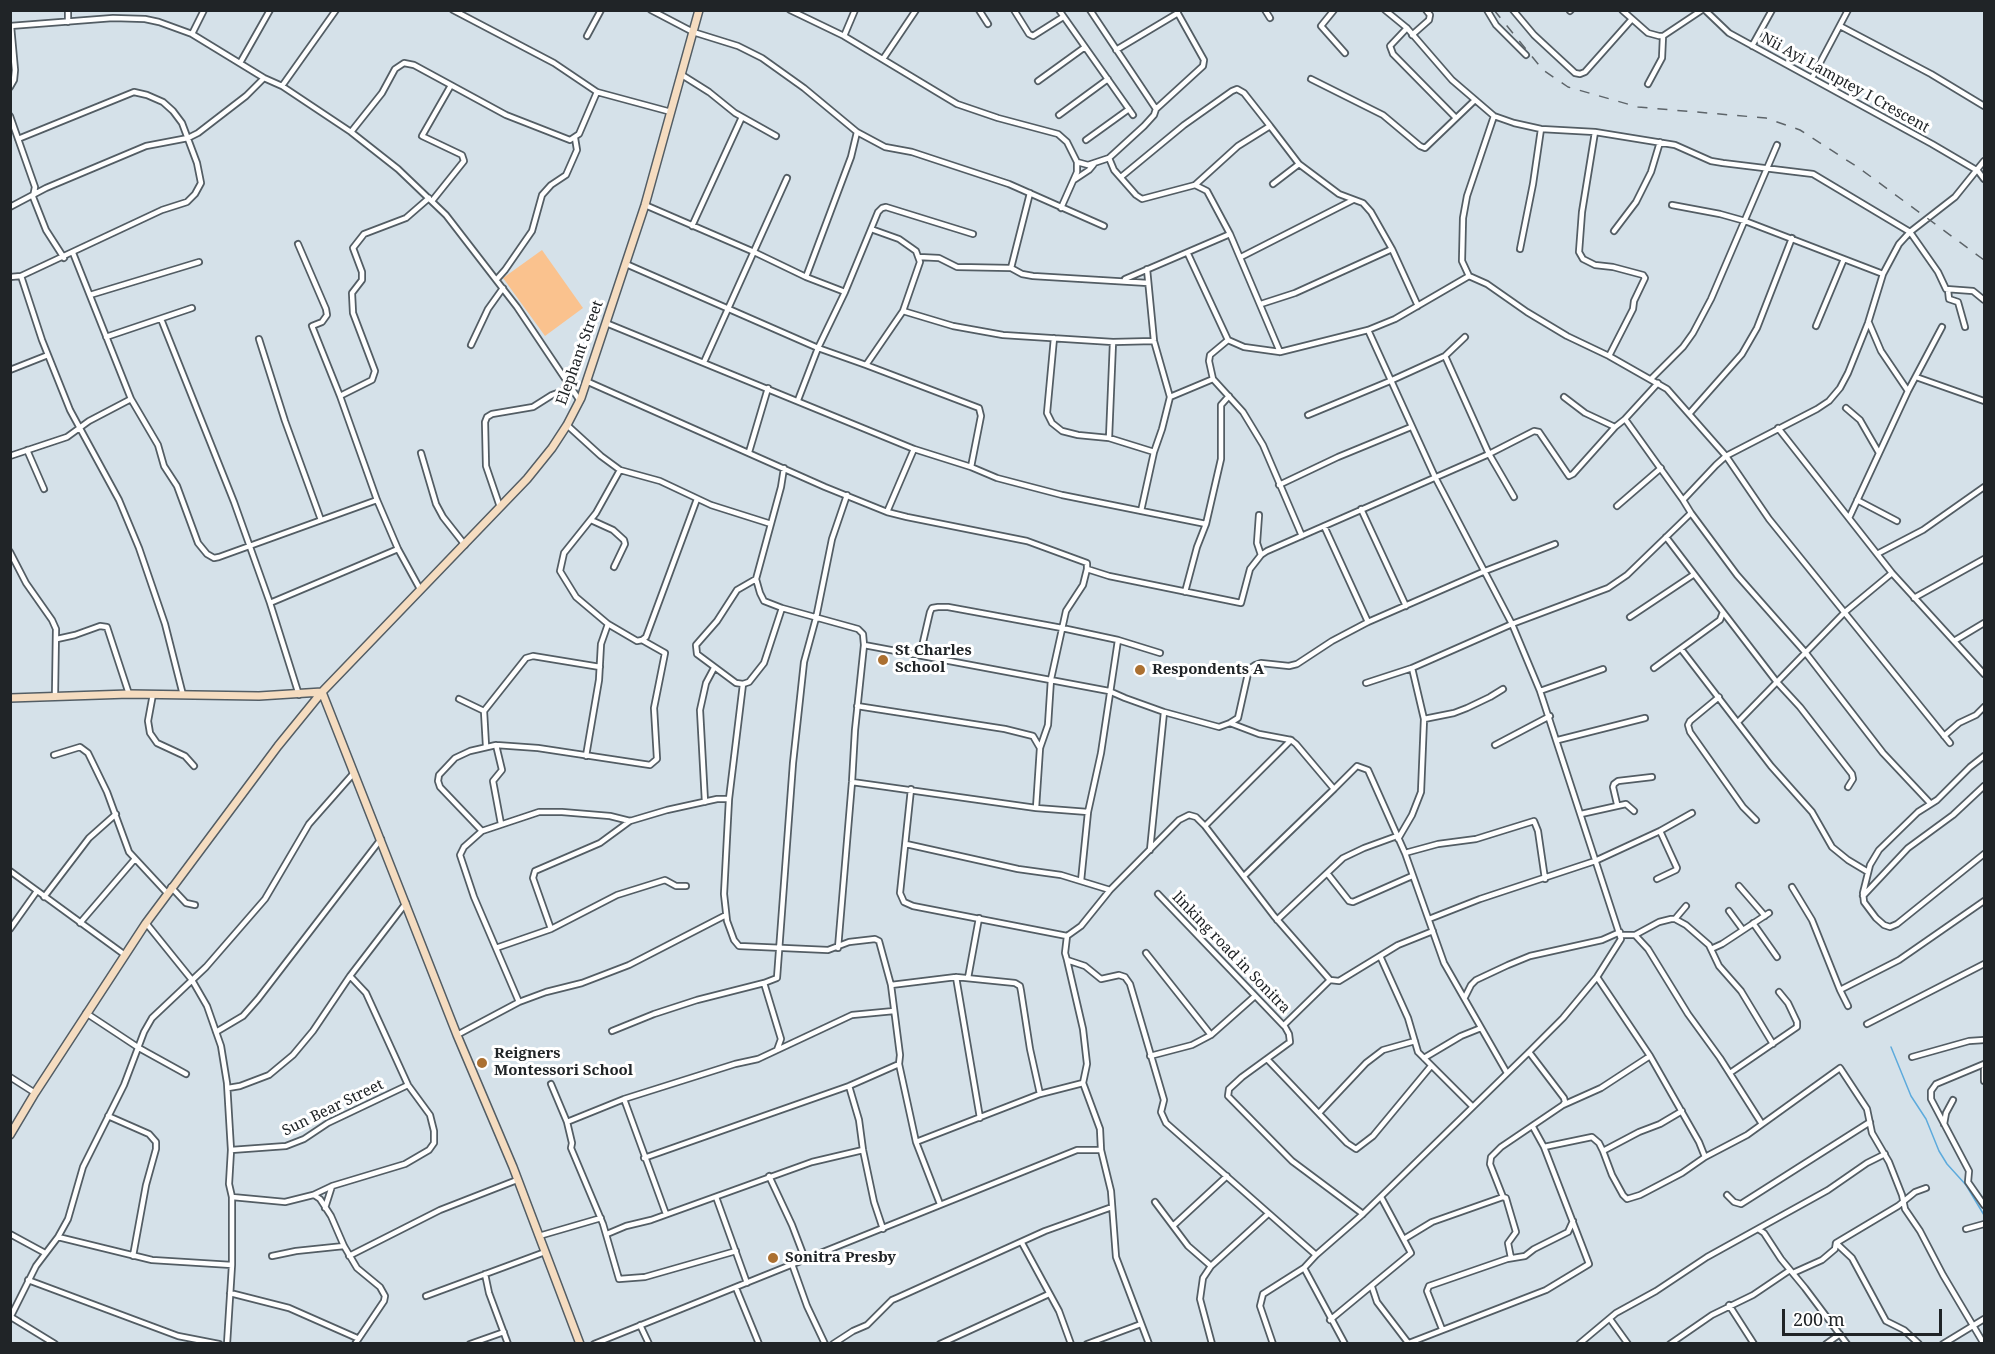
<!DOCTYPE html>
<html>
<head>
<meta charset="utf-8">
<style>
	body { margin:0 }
	#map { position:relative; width:1995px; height:1354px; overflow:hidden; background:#d5e1e9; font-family:"Noto Serif",serif }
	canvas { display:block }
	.frame { position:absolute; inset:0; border:12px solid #202427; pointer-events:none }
	.scale { position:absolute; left:1782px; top:1309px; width:160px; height:27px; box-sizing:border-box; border:3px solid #202427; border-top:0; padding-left:8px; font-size:18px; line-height:21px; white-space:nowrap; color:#202427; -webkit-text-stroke:4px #fff; paint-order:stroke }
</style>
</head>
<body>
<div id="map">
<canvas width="1995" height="1354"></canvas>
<div class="frame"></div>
<div class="scale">200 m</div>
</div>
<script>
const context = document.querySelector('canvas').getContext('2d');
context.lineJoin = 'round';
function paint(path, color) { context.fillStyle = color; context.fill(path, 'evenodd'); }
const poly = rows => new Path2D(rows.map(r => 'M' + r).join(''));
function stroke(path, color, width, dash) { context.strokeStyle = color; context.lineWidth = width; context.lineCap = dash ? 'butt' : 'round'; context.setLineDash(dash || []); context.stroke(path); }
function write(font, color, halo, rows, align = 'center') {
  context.font = font + ' "Noto Serif",serif'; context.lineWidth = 6; context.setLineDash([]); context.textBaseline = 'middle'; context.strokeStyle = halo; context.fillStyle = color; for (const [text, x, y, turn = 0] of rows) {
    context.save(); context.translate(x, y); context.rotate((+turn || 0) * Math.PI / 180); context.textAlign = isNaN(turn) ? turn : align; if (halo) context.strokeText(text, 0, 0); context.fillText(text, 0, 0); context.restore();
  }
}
paint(poly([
	[542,250,583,308,545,336,503,278]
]), '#fac28e');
stroke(poly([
	[1891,1047,1911,1096,1926,1119,1939,1151,1947,1164,1966,1185,1984,1215]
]), '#5daadc', 1.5);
const street = poly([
	[68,10,68,22],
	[453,10,554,63,597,92,671,112],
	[651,10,693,32,738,46,762,58,804,88,857,132,885,147,912,152,1009,184,1104,226],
	[790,10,844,36,957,104,998,118,1058,134,1067,142,1077,162,1077,172,1061,208],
	[979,10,988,24],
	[1014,10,1029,34,1033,36,1063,17],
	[1059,10,1133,115],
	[1090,10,1156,109],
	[1176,10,1204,60,1203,66,1156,109,1154,115,1144,126,1109,158,1114,170,1136,195,1142,199,1195,185,1238,146,1270,126,1299,164,1339,194,1363,203,1371,212,1392,249,1418,306],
	[1265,10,1270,18],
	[1334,10,1321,26,1345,53],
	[1385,10,1407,28,1452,80,1494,116,1514,123,1541,129,1595,132,1675,145,1711,161,1723,163,1813,174,1910,232,1938,272,1946,289,1973,291,1984,300],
	[1487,10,1496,25,1526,55],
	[1513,10,1534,35,1575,73,1580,74,1585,72,1632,19],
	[1622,10,1648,33,1659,36,1663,36,1702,10],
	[1705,10,1729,33,1932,144,1978,171,1984,179],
	[1570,11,1571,10],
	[10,26,113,18,145,19,159,22,192,34,264,78,282,86,351,132,398,169,446,215,517,307,580,401],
	[1840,26,1931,74,1984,106],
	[1407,28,1390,46,1393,54,1456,118],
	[192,34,204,10],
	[1412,35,1429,20,1430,15,1426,10],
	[587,36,601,10],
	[844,36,855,10],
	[1752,46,1772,10],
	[1116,50,1178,13],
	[883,59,916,10],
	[240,63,270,10],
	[682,75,709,92,735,113,776,136],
	[1812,78,1848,10],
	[1311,79,1383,115,1420,146,1425,148,1475,100],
	[1038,81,1085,47],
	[1648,84,1662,58,1663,36],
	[282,86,336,10],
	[10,87,14,80,15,70,11,26],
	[1059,115,1108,79],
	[10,116,35,187,33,197,46,230,64,258],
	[1494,116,1467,196,1463,218,1462,261,1469,276,1487,284,1527,312,1567,336,1609,356,1667,389,1726,456,1769,519,1950,743],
	[351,132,382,93,395,69,404,63,414,65,506,115,570,140,579,134,597,92],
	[1595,132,1582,212,1579,252,1583,259,1595,265,1613,267,1643,275,1645,278,1634,301,1633,309,1609,356],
	[1086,140,1129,109],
	[1077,162,1088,165,1109,158],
	[1121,177,1184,125,1232,91,1237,89,1244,93,1270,126],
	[1074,180,1089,170,1094,164],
	[1273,184,1299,164],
	[1195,185,1207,191,1230,234,1280,352],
	[1030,193,1011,268,1022,274,1033,276,1148,283],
	[432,201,464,161,462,155,422,136,450,87],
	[645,205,754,252,806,277,845,292],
	[1672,205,1720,214,1745,221,1883,274],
	[10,207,46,188,146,146,188,138,198,133,246,96,264,78],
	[692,226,742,117],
	[1614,231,1636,202,1651,172,1660,142],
	[298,244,326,309,327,315,322,322,312,326,340,396,377,500,398,549,420,589],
	[1520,249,1533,184,1541,129],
	[73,253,131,399,158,445,164,466,177,486,198,543,207,554,214,558,219,557,377,500],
	[1188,254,1228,340,1244,347,1280,352,1368,330,1395,319,1469,276],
	[919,257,939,258,957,267,1011,268],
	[1241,257,1353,200],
	[626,264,818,348,866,365,903,311,920,262,916,251,899,239,871,229],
	[21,276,42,340,70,410,119,500,139,548,165,624,183,695],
	[10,277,21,276,162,210,187,202,195,194,201,183,197,163,182,123,173,111,163,102,147,95,134,92,18,139],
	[806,277,851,157,857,132],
	[497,279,505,270,532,231,542,195,551,185,566,175,577,150,575,138],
	[1125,279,1230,234],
	[1948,290,1949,299,1958,302,1965,327],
	[90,295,199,262],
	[1261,304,1295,293,1392,249],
	[903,311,953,326,1003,335,1113,342,1154,341],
	[161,319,234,502,270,603,299,695],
	[606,323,914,449,971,467,997,478,1062,495,1206,524,1197,547,1185,592],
	[1816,326,1844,259],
	[106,337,192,308],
	[1054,338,1047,413,1052,423,1062,431,1078,435,1109,438,1154,452],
	[259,339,285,421,321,520],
	[471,345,488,309,503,288],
	[704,362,787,178],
	[866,365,979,408,981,416,971,467],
	[10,370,48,355],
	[1916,377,1984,401],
	[1213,379,1209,361,1210,355,1228,340],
	[1651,379,1683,347,1693,333,1711,299,1777,145],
	[586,381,825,487,887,512,907,517,1027,541,1087,563,1087,569,1083,585,1066,611,1051,679,1048,725,1040,748,1036,808],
	[1908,391,1942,327],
	[340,396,372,380,375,371,353,313,352,293,362,280,362,272,353,248,364,234,406,218,429,198],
	[1170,397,1213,379,1243,412,1263,445,1302,536],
	[1564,397,1585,413,1615,427],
	[798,400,818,348,845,292,878,212,882,208,886,207,973,234],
	[1846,408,1860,420,1879,453],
	[1689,414,1742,354,1757,328,1792,238],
	[1308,415,1390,381,1445,356,1465,337],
	[1625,419,1658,383],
	[567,425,601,456,620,470,660,481,711,505,771,524],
	[1778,428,1892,573,1984,674],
	[1109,438,1113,342],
	[27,450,44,489],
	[749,452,768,388],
	[421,453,436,504,443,517,465,545],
	[10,456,67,437,89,421,131,399],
	[784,468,781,487,756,579,760,593,764,601,782,608,858,629,863,634,864,645,855,730,852,782,838,948],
	[1279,485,1338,457,1411,427],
	[1514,497,1489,454,1534,431,1539,432,1569,476,1573,474,1615,427,1625,419,1683,500],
	[1857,500,1897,521],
	[1617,506,1661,468],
	[500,507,486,466,485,422,487,417,492,414,533,407,552,395,571,388],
	[1361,509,1406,606],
	[1141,511,1154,452,1162,429,1170,397,1154,341,1147,269],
	[887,512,914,449],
	[1691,513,1737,575,1805,652,1883,753,1930,803],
	[1259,515,1257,543,1261,555],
	[1849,518,1908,391,1881,351,1869,323],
	[591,520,613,530,624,540,625,544,614,567],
	[1206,524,1221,459,1221,405,1229,396],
	[1324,526,1368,622],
	[10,552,26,583,52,620,56,629,55,695],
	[1877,554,1923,530,1984,487],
	[1087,569,1109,576,1241,603,1250,569,1261,555,1267,551,1489,454,1445,356],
	[756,579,737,590,717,621,696,645,697,654,736,683,743,684,749,682,764,663,782,608],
	[1914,598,1984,559],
	[270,603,398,549],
	[1723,612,1776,681,1800,707,1852,774,1853,779,1848,787],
	[1630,617,1693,575],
	[57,639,75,635,100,626,107,627,129,694],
	[642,640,646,637,697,499],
	[1954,641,1984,623],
	[864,645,1109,691,1125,698,1164,712,1219,727,1230,723,1238,718,1249,669,1255,665,1261,663,1289,666,1297,664,1332,641,1368,622,1485,571,1555,544],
	[1681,649,1771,766,1812,812,1832,847,1848,860,1868,872],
	[920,655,930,612,932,608,938,607,948,607,1062,628,1118,640,1160,653],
	[1654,668,1720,620,1723,612,1666,537],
	[1366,683,1412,668],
	[743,684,729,799,724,894,727,921,734,940,739,946,828,950,849,942,875,939,879,941,891,985,900,1055,899,1064,916,1142,940,1204],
	[1540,691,1603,669],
	[153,694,148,721,150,733,157,743,185,756,194,766],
	[1719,697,1690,721,1688,725,1690,732,1743,807,1756,820],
	[459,699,484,711],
	[857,706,1005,729,1033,736,1040,748],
	[1424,719,1454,713,1467,708,1490,697,1503,689],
	[1738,722,1845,612,1892,573],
	[1230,723,1259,734,1291,740],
	[1944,736,1959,723,1976,715,1984,707],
	[1558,740,1645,718],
	[496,745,502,770,493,781,501,824],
	[1495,745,1550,716],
	[486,746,484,711,526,658,533,656,600,667],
	[54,755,80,747,88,753,107,792,129,852,167,893],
	[586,756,599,680,601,644,608,624],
	[1984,756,1970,767,1937,800,1918,812,1879,850,1870,865,1863,893,1864,902,1876,918,1884,925,1890,927,1897,924,1984,854],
	[852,782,1036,808,1088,812],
	[911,789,900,893,904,902,913,906,1067,936],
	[1334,789,1357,766,1368,770,1405,853,1444,963,1507,1073],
	[705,802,700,710,706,683,714,668],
	[1617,804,1613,787,1614,784,1618,781,1652,777],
	[1581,814,1626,804,1634,811],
	[1205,826,1291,740,1296,744,1334,789,1244,876],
	[482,831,440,787,438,781,439,775,455,758,470,751,496,745,538,748,650,765,657,759,654,708,665,653,642,640,637,641,608,624,576,597,560,571,564,553,596,513,620,470],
	[1398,839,1412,815,1421,792,1424,719,1412,668,1512,624,1608,588,1627,575,1691,513,1683,500,1716,465,1726,456,1817,409,1829,401,1840,388,1848,373,1868,323,1883,274,1899,244,1910,232,1955,197,1984,161],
	[906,844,1018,869,1061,875,1110,890],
	[1150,850,1164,712],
	[1405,853,1438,844,1476,839,1534,821,1538,831,1545,879],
	[10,871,125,955],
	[1327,873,1349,901,1353,902,1412,876],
	[1657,879,1676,870,1677,868,1660,831],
	[1081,881,1088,812,1101,753,1118,640],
	[1739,886,1765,916],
	[171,887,186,903,195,905],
	[1792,887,1812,920,1840,990,1848,1006],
	[1158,894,1284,1026],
	[1863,896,1908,848,1953,815,1984,786],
	[44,897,89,838,116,814],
	[1729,911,1743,930],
	[1429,919,1480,899,1595,861,1660,831,1692,813],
	[1675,919,1686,906],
	[1277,920,1343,858,1364,848,1397,836],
	[80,923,134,860],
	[146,923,192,980,207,1006,221,1046,227,1083,231,1150,229,1184,232,1197,232,1265,227,1344],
	[1753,923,1777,957],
	[10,929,37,891],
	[551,929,533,878,535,871,600,843,630,821],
	[1621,935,1635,935,1648,949,1688,1014,1720,1058,1762,1124],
	[1635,935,1659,922,1671,919,1675,919,1686,925,1709,945,1719,966,1741,991,1773,1044],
	[496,948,551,929,617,895,665,880,676,886,686,886],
	[1711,949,1722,944,1769,913],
	[1146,953,1211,1035],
	[1380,956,1408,1018,1418,1052,1472,1106],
	[1067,960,1083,1029,1087,1064,1083,1083,1100,1129,1101,1150,1111,1191,1116,1257,1149,1344],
	[956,977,980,1118],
	[1597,977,1650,1056,1699,1142,1705,1157,1747,1135,1840,1068,1867,1109,1872,1133,1889,1162,1902,1195,1905,1209,1920,1231,1943,1275,1984,1344],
	[968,978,979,918],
	[1330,980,1284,1025,1289,1034,1290,1042,1242,1077,1229,1089,1228,1096,1292,1161,1363,1214],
	[764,983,781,1039,777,1050],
	[891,985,956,977,1015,983,1020,986,1021,991,1030,1049,1040,1094],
	[1840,990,1899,960,1984,901],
	[1465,997,1471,985,1476,980,1508,965,1530,956,1602,940,1620,932],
	[519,1002,474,897,460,855,464,847,482,831,539,812,562,812,610,816,630,821,667,810,717,799,729,799],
	[86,1013,139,1048,186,1074],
	[1867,1024,1984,964],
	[612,1031,654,1014,697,1000,764,983,777,978,793,763,804,662,816,618,832,539,847,495],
	[216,1032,243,1016,258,999,381,839],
	[457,1035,519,1002,546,992,582,983,629,965,726,915],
	[1150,1056,1192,1045,1211,1035,1255,996],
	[1912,1057,1969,1041,1984,1040],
	[1424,1058,1461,1036,1481,1028],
	[1267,1059,1347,1143,1356,1149,1373,1136,1431,1066],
	[1984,1064,1936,1084,1931,1091,1931,1099,1969,1171,1968,1182,1984,1205],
	[1984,1069,1984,1081],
	[1730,1073,1797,1027,1797,1022,1788,1003,1779,992],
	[10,1077,35,1093],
	[551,1084,567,1122,572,1143,571,1148,603,1224,619,1279,645,1277,736,1251],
	[849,1086,859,1120,863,1150,874,1202,883,1229],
	[228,1088,240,1086,269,1075,293,1055,313,1031,350,976,406,903],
	[624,1099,666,1214],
	[1563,1105,1601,1088,1650,1056],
	[1319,1113,1366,1063,1383,1050,1415,1041],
	[108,1116,149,1134,156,1142,156,1149,146,1185,133,1256],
	[567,1122,624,1099,735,1064,758,1059,852,1015,894,1011],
	[1944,1124,1946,1113,1953,1100],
	[916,1142,1040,1094,1083,1083],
	[1544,1147,1592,1137,1599,1143,1603,1151,1639,1132,1660,1124,1682,1111],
	[231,1150,286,1146,304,1139,328,1123,408,1085],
	[1603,1151,1612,1175,1623,1195,1627,1199,1640,1195,1682,1173,1705,1157],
	[644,1158,849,1086,899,1064],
	[769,1176,792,1225,805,1259],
	[314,1195,320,1199,331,1216,344,1246,357,1268,380,1287,385,1296,384,1301,355,1344],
	[1727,1195,1734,1202,1741,1204,1870,1122],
	[232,1197,285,1202,313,1195,332,1186,405,1164,429,1150,434,1143,434,1131,430,1115,408,1085,366,993,350,976],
	[716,1197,747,1283],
	[1503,1197,1490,1164,1491,1157,1501,1147,1563,1105,1565,1102,1564,1098,1529,1052],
	[1155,1202,1188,1246,1211,1266],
	[325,1208,332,1186],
	[1174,1225,1227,1176],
	[1758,1229,1764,1233,1781,1259,1805,1288,1847,1344],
	[1966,1229,1984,1224],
	[10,1234,45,1253],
	[607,1234,626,1226,651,1220,812,1162,863,1150],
	[539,1236,601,1218],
	[58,1237,152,1260,232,1265],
	[1404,1239,1432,1222,1503,1197,1506,1198,1508,1205,1516,1232,1508,1243,1511,1258],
	[1022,1243,1059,1311,1071,1344],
	[1836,1243,1852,1258,1886,1321,1904,1330,1919,1344],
	[1316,1255,1166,1123,1161,1112,1164,1100,1130,984,1125,977,1119,975,1101,979,1085,966,1067,960,1065,953,1067,936,1081,926,1110,890,1179,820,1189,815,1196,817,1205,826,1274,916,1330,980,1339,981,1398,945,1433,931],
	[272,1256,296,1251,344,1246],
	[349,1256,440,1210,517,1180],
	[792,1264,807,1306,825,1344],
	[1304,1268,1345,1344],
	[1793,1273,1822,1260,1835,1249,1836,1243,1898,1206,1915,1192,1926,1188],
	[485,1274,489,1293,508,1344],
	[28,1280,178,1336,219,1344],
	[1372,1287,1377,1302,1409,1344],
	[736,1288,759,1344],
	[230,1293,289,1308,357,1338],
	[426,1296,545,1252],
	[1729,1305,1754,1344],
	[11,1317,55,1344],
	[10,1318,36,1266,58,1237,68,1219,83,1167,124,1085,144,1032,152,1018,206,967,265,899,309,824,353,774],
	[1610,1319,1628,1344],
	[1330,1320,1411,1253,1381,1197],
	[640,1325,649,1344],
	[1442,1329,1427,1291,1429,1286,1507,1259,1525,1256,1534,1249,1568,1232,1573,1221],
	[1409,1343,1546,1290,1589,1264,1544,1147,1533,1127],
	[470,1344,504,1332],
	[594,1344,1077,1150,1101,1150],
	[833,1344,853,1331,867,1325,892,1300,899,1297,1045,1231,1112,1207],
	[940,1344,1049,1294],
	[1087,1344,1141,1324],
	[1212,1344,1200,1299,1203,1278,1211,1266,1268,1214],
	[1273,1344,1260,1306,1263,1294,1304,1268,1316,1255,1363,1214,1529,1052,1563,1018,1597,977,1621,939,1540,691,1512,624,1435,477,1368,330],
	[1579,1344,1616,1313,1656,1291,1707,1257,1828,1190,1867,1163,1885,1154],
	[1670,1344,1712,1315,1753,1295,1790,1270],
	[1826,1344,1840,1334],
	[1943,1344,1984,1319]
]);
const secondary = poly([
	[322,692,457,1035,513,1167,580,1344],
	[10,698,129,694,259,696,322,692],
	[10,1135,35,1093,146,923,278,746,322,692,527,479,552,448,567,425,581,398,645,205,699,10]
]);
stroke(street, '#535d64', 8);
stroke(secondary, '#535d64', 10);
stroke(street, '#fff', 4.5);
stroke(secondary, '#f5dcc0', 7);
stroke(poly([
	[1494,10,1543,70,1568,87,1638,107,1766,118,1800,130,1859,168,1984,260]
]), '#5d6469', 1.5, [10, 10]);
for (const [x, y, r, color] of [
	[883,660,6,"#ab7031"],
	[1140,670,6,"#ab7031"],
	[482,1063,6,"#ab7031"],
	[773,1258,6,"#ab7031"]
]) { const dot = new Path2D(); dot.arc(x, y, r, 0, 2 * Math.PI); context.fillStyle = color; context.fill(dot); stroke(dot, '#fff', 2); }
write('15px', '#202427', '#fff', [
	["Nii Ayi Lamptey I Crescent",1845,83,29],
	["Elephant Street",580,353,-70],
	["linking road in Sonitra",1231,953,46],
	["Sun Bear Street",333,1108,-26]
]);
write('bold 15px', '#202427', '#fff', [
	["St Charles",895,651],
	["School",895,668],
	["Respondents A",1152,670],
	["Reigners",494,1054],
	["Montessori School",494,1071],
	["Sonitra Presby",785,1258]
], 'left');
</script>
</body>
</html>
